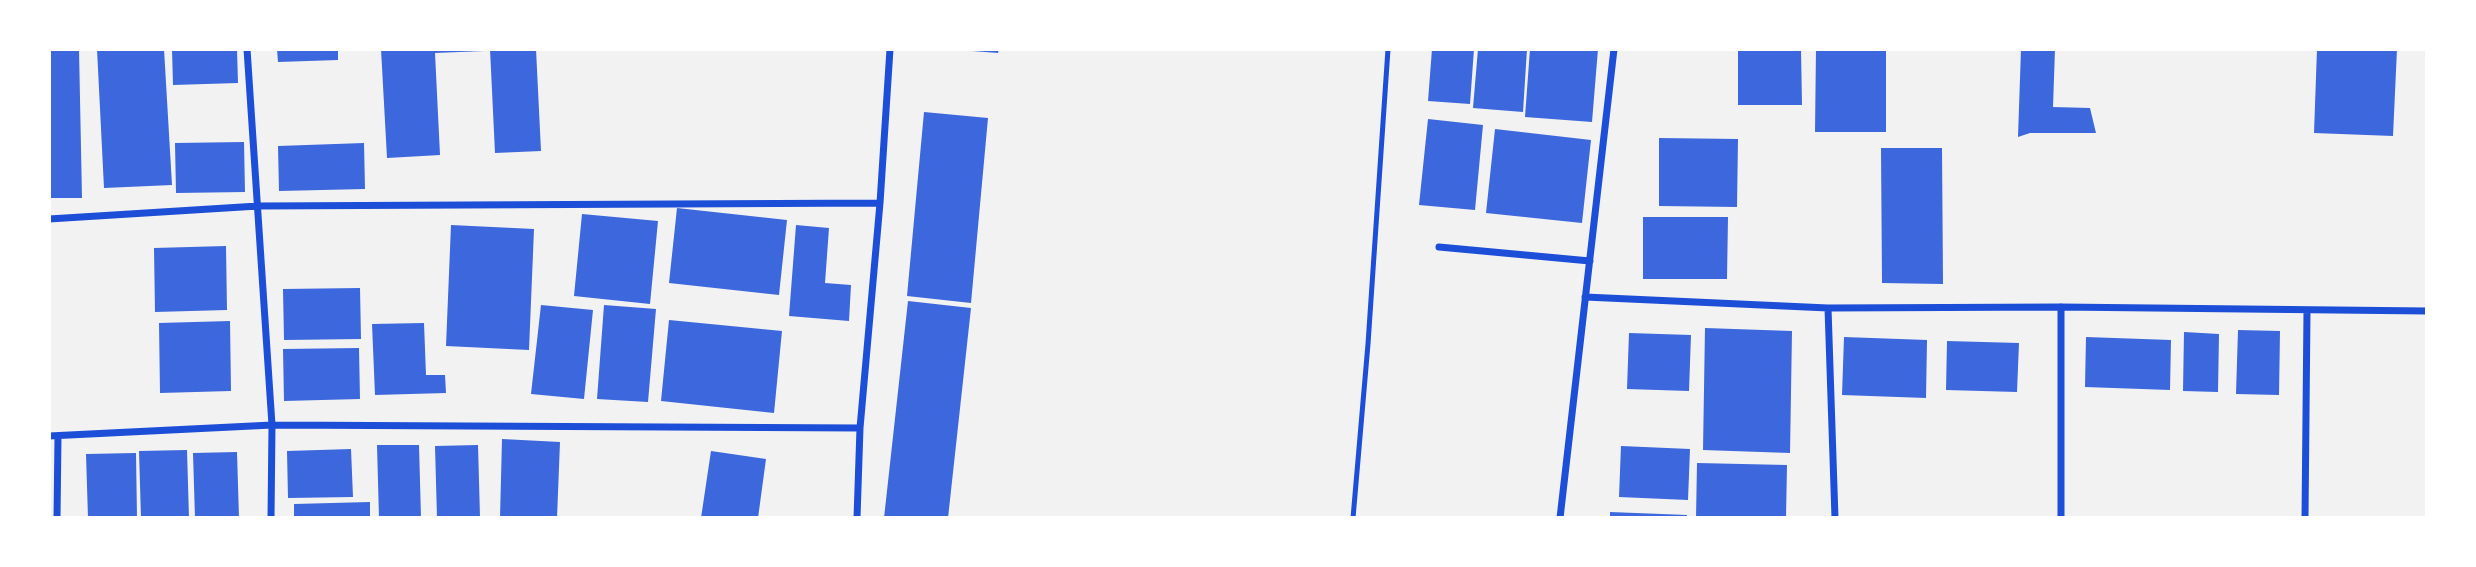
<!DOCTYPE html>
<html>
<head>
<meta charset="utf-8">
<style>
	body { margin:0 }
	#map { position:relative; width:2476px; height:567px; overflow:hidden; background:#f2f2f2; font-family:Montserrat,sans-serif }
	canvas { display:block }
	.frame { position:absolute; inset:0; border:51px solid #fff; pointer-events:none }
</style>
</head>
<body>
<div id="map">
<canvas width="2476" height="567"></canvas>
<div class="frame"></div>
</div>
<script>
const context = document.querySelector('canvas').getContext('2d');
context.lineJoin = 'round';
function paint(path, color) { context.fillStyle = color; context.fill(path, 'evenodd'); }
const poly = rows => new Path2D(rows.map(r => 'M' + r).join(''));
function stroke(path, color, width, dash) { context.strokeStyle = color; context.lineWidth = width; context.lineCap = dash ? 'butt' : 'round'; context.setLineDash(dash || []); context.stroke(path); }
paint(poly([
	[49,49,79,49,82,198,49,198],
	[97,49,164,49,172,185,104,188],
	[172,49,237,49,238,83,173,85],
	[277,49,338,49,338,60,278,62],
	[381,49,484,49,484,51,435,53,440,155,387,158],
	[490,49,536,49,541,151,495,153],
	[972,49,999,49,998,53,972,51],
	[1432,49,1474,49,1470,104,1428,101],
	[1478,49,1527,49,1523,112,1473,108],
	[1530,49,1598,49,1592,122,1525,117],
	[1738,49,1801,49,1802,105,1738,105],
	[1816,49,1886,49,1886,132,1815,132],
	[2021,49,2055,49,2053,107,2090,108,2096,133,2030,133,2018,137],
	[2317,49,2397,49,2393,136,2314,133],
	[924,112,988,118,971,303,907,296],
	[1428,119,1483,125,1475,210,1419,205],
	[1495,129,1591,140,1582,223,1486,213],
	[1659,138,1738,139,1737,207,1659,206],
	[244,142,245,192,176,193,175,143],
	[364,143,365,189,279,191,278,146],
	[1881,148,1942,148,1943,284,1882,283],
	[677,208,787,220,779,295,669,283],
	[582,214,658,221,650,304,574,296],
	[1643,217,1728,217,1727,279,1643,279],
	[451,225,534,229,529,350,446,346],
	[796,225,829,228,825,283,851,285,849,321,789,316],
	[226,246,227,310,155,312,154,248],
	[360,288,361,339,284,340,283,289],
	[908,301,971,308,948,518,884,518],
	[541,305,593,310,584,399,531,394],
	[604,305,656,309,648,402,597,399],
	[669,320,782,331,774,413,661,401],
	[230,321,231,391,160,393,159,323],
	[424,323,426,375,445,375,446,393,375,395,372,324],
	[1705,328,1792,331,1790,453,1703,450],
	[2238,330,2280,331,2279,395,2236,394],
	[2184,332,2219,334,2218,392,2183,391],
	[1629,333,1691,335,1689,391,1627,389],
	[1844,337,1927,340,1926,398,1842,395],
	[2086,337,2171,340,2170,390,2085,387],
	[1947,341,2019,343,2017,392,1946,390],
	[359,348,360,399,284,401,283,349],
	[502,439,560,442,557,518,500,518],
	[377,445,419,445,421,518,379,518],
	[478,445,480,517,437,518,435,446],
	[1621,446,1690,449,1688,500,1619,497],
	[351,449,353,497,288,498,287,451],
	[187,450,189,518,141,518,139,451],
	[711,451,766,459,758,518,701,518],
	[237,452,239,518,195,518,193,453],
	[136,453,137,518,88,518,86,454],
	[1697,463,1787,465,1786,518,1696,518],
	[370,502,370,518,294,518,294,504],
	[1610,512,1687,515,1687,518,1610,518]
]), '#3d67dc');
stroke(poly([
	[1353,518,1368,344,1388,49]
]), '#1d4ed8', 5);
stroke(poly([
	[247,49,272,425,271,518],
	[49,219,258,206,880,203],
	[1439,247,1590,261],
	[1585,297,1828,308,2061,307,2427,311],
	[1828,308,1835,518],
	[49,436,272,425,860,428],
	[57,518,58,436],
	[857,518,860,428,880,203,890,49],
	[1560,518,1614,49],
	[2061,518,2061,307],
	[2305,518,2307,311]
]), '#1d4ed8', 7);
</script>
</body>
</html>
